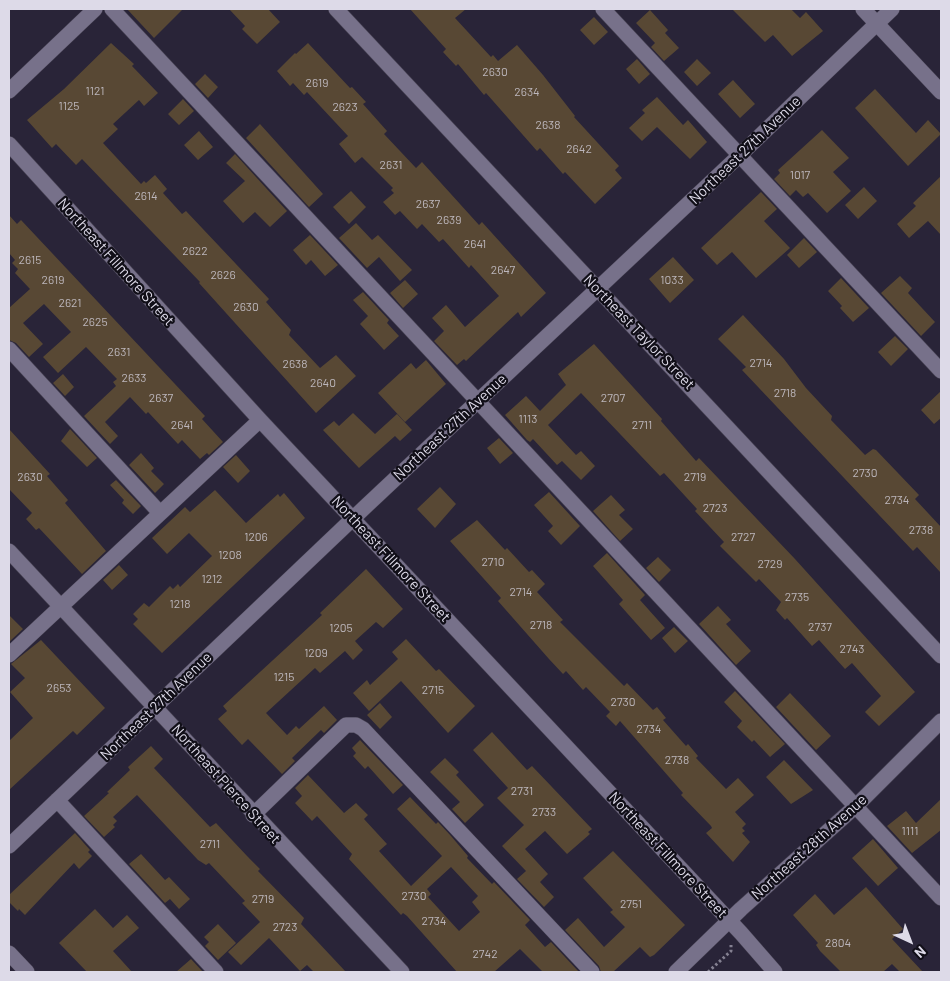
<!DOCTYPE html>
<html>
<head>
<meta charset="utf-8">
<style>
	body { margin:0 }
	#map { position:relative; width:950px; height:981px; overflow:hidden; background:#292438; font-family:Barlow,sans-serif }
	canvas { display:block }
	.frame { position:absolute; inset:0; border:10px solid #dddae8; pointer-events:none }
	.north { position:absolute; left:885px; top:916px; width:50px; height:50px; -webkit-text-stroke:4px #110f18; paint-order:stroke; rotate:137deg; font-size:14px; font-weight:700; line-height:20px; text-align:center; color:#dddae8 }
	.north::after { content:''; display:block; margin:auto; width:18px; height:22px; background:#dddae8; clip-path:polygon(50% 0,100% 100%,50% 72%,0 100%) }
</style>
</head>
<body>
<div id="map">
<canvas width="950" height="981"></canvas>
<div class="frame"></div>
<div class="north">N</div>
</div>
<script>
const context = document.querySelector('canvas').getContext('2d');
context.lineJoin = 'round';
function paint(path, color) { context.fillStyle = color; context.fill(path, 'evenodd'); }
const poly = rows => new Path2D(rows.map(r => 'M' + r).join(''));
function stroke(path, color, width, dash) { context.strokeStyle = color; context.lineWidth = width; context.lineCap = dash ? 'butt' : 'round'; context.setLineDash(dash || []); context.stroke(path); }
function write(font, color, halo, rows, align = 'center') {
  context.font = font + ' Barlow,sans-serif'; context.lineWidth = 4.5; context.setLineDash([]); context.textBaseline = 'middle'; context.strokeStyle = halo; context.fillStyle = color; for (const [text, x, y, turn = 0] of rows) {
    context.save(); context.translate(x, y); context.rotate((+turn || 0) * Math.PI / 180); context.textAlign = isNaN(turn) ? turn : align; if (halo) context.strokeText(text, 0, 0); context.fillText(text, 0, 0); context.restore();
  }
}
paint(poly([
	[127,9,183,9,154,38],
	[229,9,268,9,280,22,257,44,242,29,245,26],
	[410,9,466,9,455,18,491,57,493,55,498,61,517,45,543,75,575,116,574,117,619,166,615,170,622,178,595,204,565,172,563,174,540,148,537,151,486,93,484,95,458,64,456,66,443,52,446,49],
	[732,9,791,9,800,18,806,12,823,31,792,56,773,35,765,42],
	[650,10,668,30,665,33,679,48,664,61,651,47,655,43,636,23],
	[594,17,608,32,594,45,580,30],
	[111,43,134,64,132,66,158,93,144,106,139,100,113,124,118,129,103,143,141,184,144,181,146,183,155,175,167,189,163,193,182,214,186,211,269,299,266,302,291,330,289,335,320,368,336,355,356,376,316,413,199,283,200,282,82,159,76,165,56,144,52,148,27,120,64,89],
	[308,43,350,88,352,87,366,102,363,104,387,131,384,134,416,168,422,162,479,225,482,222,546,293,521,317,518,312,466,361,464,359,457,365,434,341,444,331,432,318,446,305,465,327,499,296,471,265,469,268,443,239,439,242,422,224,417,229,400,211,395,215,383,202,394,193,391,190,393,188,362,157,355,163,339,144,348,136,307,92,304,95,293,83,290,86,277,71,295,53,296,54],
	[637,59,650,74,639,84,626,69],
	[697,59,711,73,697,86,684,72],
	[205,74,218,87,208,98,195,84],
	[733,80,755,104,740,118,718,94],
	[875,89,916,133,928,120,941,134,908,166,855,108],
	[657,97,683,125,688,120,707,142,690,159,657,127,642,141,629,128,645,113,642,110],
	[183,99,194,111,179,125,168,114],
	[260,124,323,194,309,207,246,138],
	[822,130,849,158,833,172,851,191,827,213,808,193,803,197,796,190,790,196,774,179,780,173,778,170],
	[199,131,213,147,198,160,184,145],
	[235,154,287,211,270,227,255,212,243,223,223,201,245,181,226,163],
	[941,176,941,235,928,221,909,238,897,224,916,206,913,203],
	[864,187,877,201,858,219,845,205],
	[351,191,366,207,349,224,333,207],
	[761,192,777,209,764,221,790,248,756,278,732,252,717,265,701,248],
	[9,215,17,224,21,220,205,416,202,419,223,442,209,455,207,453,200,459,182,440,178,444,148,412,146,414,130,397,105,422,118,436,110,444,84,416,116,386,113,382,117,379,86,347,58,373,43,357,71,332,44,304,23,323,43,344,29,357,16,343,9,340,9,308,30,289,15,273,18,269,12,263,15,260,9,253],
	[356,223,372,240,378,235,412,270,400,281,379,257,367,268,339,238],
	[310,235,338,265,325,276,311,260,306,265,293,250],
	[804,238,817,252,799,268,787,255],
	[673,257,694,280,670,303,649,279],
	[900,276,912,288,908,293,935,322,921,336,881,293],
	[841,278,869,308,853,322,840,308,842,306,828,291],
	[405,280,418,294,403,308,390,293],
	[363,292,389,320,387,323,399,336,384,350,360,324,368,316,353,300],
	[743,315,784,359,806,388,832,416,831,420,865,455,873,449,876,450,919,495,915,499,941,527,941,573,917,547,913,551,742,370,746,367,718,339],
	[895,336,908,349,891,366,878,352],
	[594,344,662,419,661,421,696,461,699,458,795,559,915,692,879,726,865,712,881,696,852,663,845,669,819,640,812,646,787,618,785,620,776,610,781,602,759,579,756,582,720,546,724,542,695,511,697,509,664,473,660,476,581,393,548,425,576,455,581,451,595,466,581,480,562,461,557,465,533,439,530,442,527,440,505,415,526,396,540,411,566,385,558,374],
	[426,360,446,384,405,422,378,393,411,363,416,369],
	[63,374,74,387,65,396,53,383],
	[941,391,941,418,934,424,921,410],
	[353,413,375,434,397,414,412,430,400,441,395,436,359,468,323,430,334,421,339,426],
	[9,429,50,474,47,476,68,500,65,503,106,551,82,574,39,528,36,530,26,519,32,513,9,489],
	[70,429,97,458,87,467,61,441],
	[499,438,513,453,500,464,487,448],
	[141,453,154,468,151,471,164,484,155,493,129,465],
	[236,455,250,471,238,483,223,467],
	[116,480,141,506,133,514,122,503,124,500,110,485],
	[440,487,456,504,435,528,417,509],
	[215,490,246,523,278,494,280,497,284,493,305,518,162,653,133,624,138,619,133,614,144,603,149,607,170,586,173,589,178,584,180,587,212,556,189,533,167,554,152,538,185,507,190,512],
	[549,492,580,526,561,545,548,531,553,526,534,505],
	[611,495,625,510,619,515,633,529,620,541,593,511],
	[477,520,505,550,507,548,529,572,532,570,545,584,537,592,563,620,560,622,624,686,627,683,653,710,657,707,666,718,663,720,686,746,688,744,698,756,696,758,726,789,738,778,754,795,735,812,746,824,742,828,745,831,742,833,750,842,733,862,706,833,712,828,711,826,681,795,683,793,620,721,616,726,606,716,610,712,586,687,583,690,566,671,563,674,549,659,498,601,501,598,450,541],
	[607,553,645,595,640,600,665,628,651,640,619,604,623,600,593,566],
	[658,557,671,570,659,582,646,568],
	[119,565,128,575,112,590,103,580],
	[366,569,403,609,383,628,376,622,355,641,363,650,353,660,345,651,320,673,315,668,266,713,287,735,296,726,299,729,324,706,337,720,324,733,321,730,292,758,295,761,282,774,248,739,242,745,218,719,227,711,223,706,322,615,320,613],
	[718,606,731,620,726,624,751,651,736,665,699,624],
	[9,615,23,629,9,642],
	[674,627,688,641,675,653,662,638],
	[406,639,436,671,439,669,475,706,448,733,401,681,369,711,353,693,367,680,370,685,398,659,392,652],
	[41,640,105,708,77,735,73,731,9,790,9,741,33,718,10,692,25,678,11,664],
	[735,691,785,744,770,757,754,740,752,742,737,727,742,721,724,702],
	[790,693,831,736,816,750,776,707],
	[380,703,392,717,380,729,367,715],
	[492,732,527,770,532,766,592,829,588,832,590,834,567,854,545,831,525,849,548,874,540,882,554,897,544,907,517,879,526,871,502,846,524,825,497,798,508,788,473,750],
	[360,740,403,785,393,794,368,766,365,769,353,756,356,753,352,748],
	[151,746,163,759,154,768,210,827,216,823,248,857,260,869,258,871,304,918,301,924,346,972,314,972,307,965,300,971,269,938,241,965,228,952,260,922,242,903,245,901,209,863,206,865,198,860,137,795,113,817,117,821,113,825,115,827,104,837,84,816,109,793,107,792,130,770,128,767],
	[445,758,459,772,456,775,484,805,465,823,452,809,460,802,430,772],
	[784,760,813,790,791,804,766,777],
	[308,775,344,813,356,803,368,815,364,819,387,844,379,851,411,886,442,856,397,809,410,797,436,824,438,822,451,836,468,856,467,858,492,884,494,882,530,920,525,925,545,947,551,942,579,972,543,972,520,949,494,972,457,972,407,916,403,913,401,915,349,859,352,854,317,816,312,821,295,803,302,796,295,788],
	[451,867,478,896,472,902,480,912,459,931,428,897,431,894,427,889],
	[941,799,941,830,912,853,887,826,906,811,916,823],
	[75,833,90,850,88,852,92,856,79,869,74,863,25,915,19,909,18,911,9,902,9,895],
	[873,839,898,868,878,886,852,858],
	[613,851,685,925,654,955,650,957,640,947,613,972,601,972,599,966,565,930,578,918,604,947,625,927,610,912,613,910,583,878],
	[141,854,165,880,169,877,190,899,179,909,170,899,165,903,129,864],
	[866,887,903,929,892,939,923,972,900,972,892,964,883,972,841,972,820,951,816,945,818,943,793,915,815,894,834,915],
	[95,909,113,928,127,915,139,928,113,951,132,972,87,972,59,943],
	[218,924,236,943,218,960,205,946,209,942,204,937],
	[191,959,203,972,176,972]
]), '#584834');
const minor = poly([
	[112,9,941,898],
	[336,9,941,656],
	[603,9,941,371],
	[863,9,941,92],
	[9,91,95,9],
	[9,144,260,420,741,933,775,972],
	[9,349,160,513],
	[9,551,402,972],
	[9,655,260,420],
	[57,800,216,972],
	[253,815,346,725,356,725,363,729,592,972],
	[9,846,364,508,740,155,892,9],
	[9,953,27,972],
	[676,972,741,909,856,806,941,721]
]);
stroke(minor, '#474253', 16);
stroke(poly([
	[708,972,731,951,731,945]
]), '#848091', 3, [2.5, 2.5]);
stroke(minor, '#77718a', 15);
write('12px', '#bcb6bb', null, [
	["2630",495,72],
	["2619",317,83],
	["1121",95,91],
	["2634",527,92],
	["1125",69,106],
	["2623",345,107],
	["2638",548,125],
	["2642",579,149],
	["2631",391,165],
	["1017",800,175],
	["2614",146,196],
	["2637",428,204],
	["2639",449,220],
	["2641",475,244],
	["2622",195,251],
	["2615",30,260],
	["2647",503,270],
	["2626",223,275],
	["2619",53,280],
	["1033",672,280],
	["2621",70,303],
	["2630",246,307],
	["2625",95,322],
	["2631",119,352],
	["2714",761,363],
	["2638",295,364],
	["2633",134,378],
	["2640",323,383],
	["2718",785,393],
	["2637",161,398],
	["2707",613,398],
	["1113",528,419],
	["2641",182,425],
	["2711",642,425],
	["2730",865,473],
	["2630",30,477],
	["2719",695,477],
	["2734",897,500],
	["2723",715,508],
	["2738",921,530],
	["1206",256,537],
	["2727",743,537],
	["1208",230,555],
	["2710",493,562],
	["2729",770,564],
	["1212",212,579],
	["2714",521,592],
	["2735",797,597],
	["1218",180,604],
	["2718",541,625],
	["2737",820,627],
	["1205",341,628],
	["2743",852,649],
	["1209",316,653],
	["1215",284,677],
	["2653",59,688],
	["2715",433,690],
	["2730",623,702],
	["2734",649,729],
	["2738",677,760],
	["2731",522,791],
	["2733",544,812],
	["1111",910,831],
	["2711",210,844],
	["2730",414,896],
	["2719",263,899],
	["2751",631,904],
	["2734",434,921],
	["2723",285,927],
	["2804",838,943],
	["2742",485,954]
]);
write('15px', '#dddae8', '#110f18', [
	["Northeast 27th Avenue",745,150,-44],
	["Northeast Fillmore Street",116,262,48],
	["Northeast Taylor Street",639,332,46],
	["Northeast 27th Avenue",450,427,-43],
	["Northeast Fillmore Street",391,559,47],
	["Northeast 27th Avenue",156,706,-44],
	["Northeast Pierce Street",226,784,48],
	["Northeast 28th Avenue",809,847,-42],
	["Northeast Fillmore Street",668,855,47]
]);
</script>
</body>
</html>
